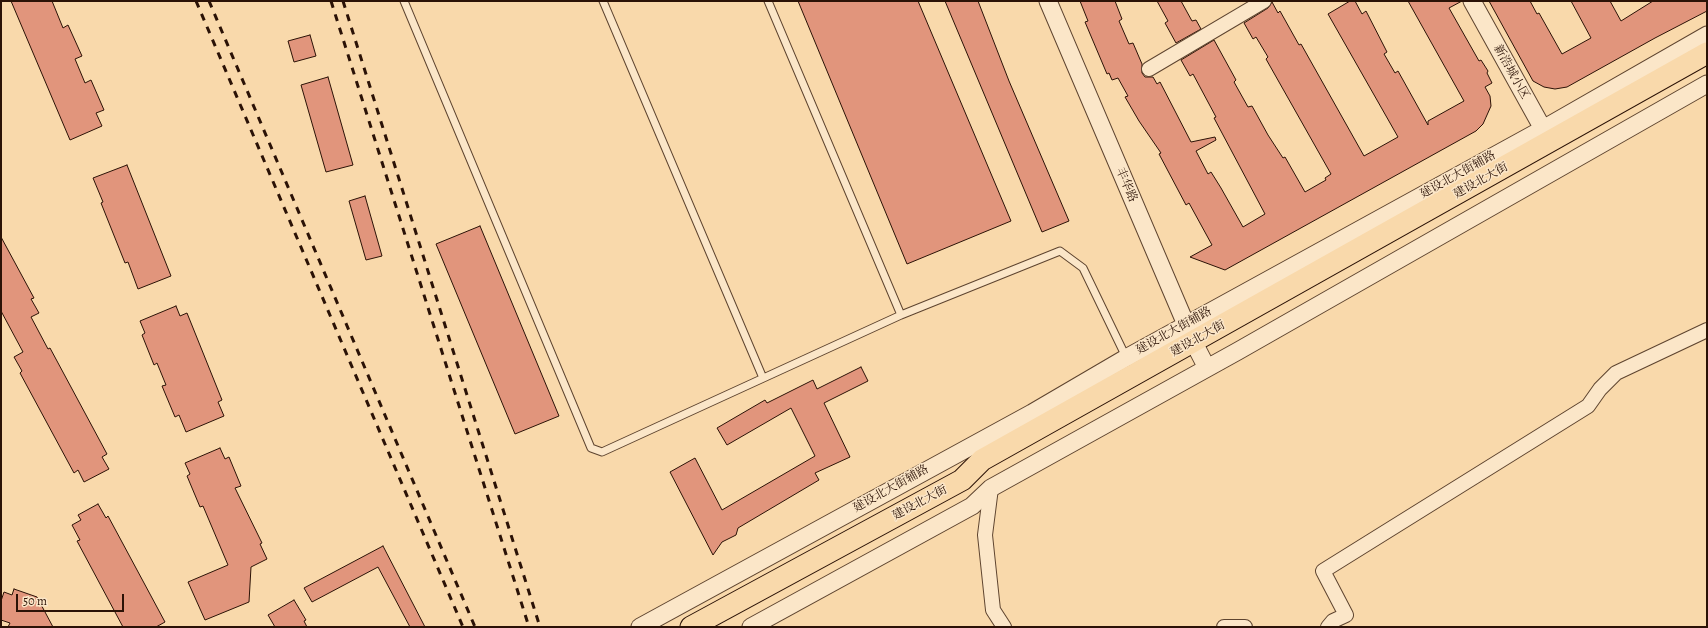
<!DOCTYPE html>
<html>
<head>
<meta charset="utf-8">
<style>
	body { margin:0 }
	#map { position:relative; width:1708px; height:628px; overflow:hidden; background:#f9d9ab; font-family:Alegreya,serif }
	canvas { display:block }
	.frame { position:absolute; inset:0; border:2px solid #2b1206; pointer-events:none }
	.scale { position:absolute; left:16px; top:594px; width:108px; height:18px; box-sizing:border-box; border:2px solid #2b1206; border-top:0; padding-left:5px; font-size:12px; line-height:14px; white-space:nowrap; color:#2b1206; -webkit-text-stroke:3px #fbe6c8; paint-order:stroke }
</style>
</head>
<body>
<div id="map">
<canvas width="1708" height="628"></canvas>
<div class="frame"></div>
<div class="scale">50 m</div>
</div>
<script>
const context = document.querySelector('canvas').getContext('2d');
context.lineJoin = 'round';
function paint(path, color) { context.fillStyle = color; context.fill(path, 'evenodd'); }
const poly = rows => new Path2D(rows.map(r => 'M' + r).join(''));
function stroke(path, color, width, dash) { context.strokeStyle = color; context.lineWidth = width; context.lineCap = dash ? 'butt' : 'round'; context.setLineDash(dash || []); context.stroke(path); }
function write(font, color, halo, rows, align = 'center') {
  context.font = font + ' Alegreya,"Noto Serif SC",serif'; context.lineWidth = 3; context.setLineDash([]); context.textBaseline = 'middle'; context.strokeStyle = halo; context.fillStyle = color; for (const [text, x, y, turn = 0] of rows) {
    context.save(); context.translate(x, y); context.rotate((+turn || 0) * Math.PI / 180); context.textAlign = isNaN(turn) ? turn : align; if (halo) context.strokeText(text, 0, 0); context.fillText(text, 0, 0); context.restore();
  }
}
const building = poly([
	[11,1,52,1,63,28,68,25,82,56,75,59,85,83,91,80,104,110,96,113,102,126,70,140,11,1],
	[798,1,918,1,1011,221,907,264,798,1],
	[945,1,978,1,1009,81,1069,221,1042,232,945,1],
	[1080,1,1115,1,1122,19,1119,21,1129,44,1133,43,1142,64,1142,73,1145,77,1153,77,1157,84,1160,82,1191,142,1215,137,1216,140,1196,151,1208,174,1211,172,1221,188,1243,227,1265,214,1214,118,1216,117,1193,74,1190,76,1181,60,1214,40,1236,80,1234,82,1248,107,1252,106,1268,135,1283,158,1285,157,1305,192,1326,180,1325,178,1331,174,1266,59,1268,57,1256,37,1253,39,1244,23,1268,8,1272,2,1278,13,1280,11,1299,45,1301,44,1364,156,1398,137,1328,14,1350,1,1355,1,1362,14,1366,11,1387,52,1384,54,1395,73,1398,71,1428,125,1428,121,1464,101,1408,1,1462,1,1449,8,1479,61,1481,60,1488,71,1487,73,1492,83,1485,87,1490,96,1491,106,1483,124,1476,131,1225,270,1190,257,1212,245,1189,203,1186,205,1159,154,1161,153,1139,121,1125,97,1128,96,1118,78,1112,80,1109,73,1107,74,1085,22,1088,21,1080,1],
	[1157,1,1181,1,1192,21,1196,20,1201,29,1176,43,1165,23,1168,21,1157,1],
	[1489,1,1530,1,1537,14,1539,13,1562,54,1591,38,1571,1,1610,1,1621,21,1653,1,1707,1,1707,11,1655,38,1567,87,1555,89,1544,87,1533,81,1489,1],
	[310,35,316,56,294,62,288,41,310,35],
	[328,77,353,165,326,172,301,85,328,77],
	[127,165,171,276,138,289,128,262,125,263,101,203,103,202,93,178,127,165],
	[365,196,382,256,366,260,349,201,365,196],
	[480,226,559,416,515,434,436,244,480,226],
	[1,237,34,298,31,299,39,313,31,317,48,349,50,348,107,454,102,457,109,469,84,482,78,470,74,473,20,373,22,371,14,357,23,352,1,311,1,237],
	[176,306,180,316,187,313,222,400,218,402,224,416,186,432,179,415,175,417,162,386,166,385,157,363,154,365,142,335,145,333,140,321,176,306],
	[861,367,868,381,824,403,850,457,815,473,819,480,738,528,736,535,722,542,713,555,670,472,695,458,722,510,815,456,791,408,727,445,717,428,765,400,767,403,813,380,817,389,861,367],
	[220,448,225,459,229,457,241,486,235,488,262,543,260,544,267,559,251,567,249,602,205,620,188,582,228,565,203,506,200,507,187,476,190,474,185,463,220,448],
	[98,504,106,518,108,516,165,622,156,627,123,627,77,541,80,540,72,525,81,520,78,515,98,504],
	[383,546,425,627,410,627,378,567,312,602,304,588,383,546],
	[14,589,37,597,53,627,8,627,10,623,1,620,1,601,4,592,12,595,14,589],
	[294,600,306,620,304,621,307,627,275,627,268,615,294,600]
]);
paint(building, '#e1957c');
stroke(building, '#2b1206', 1);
const service = poly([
	[404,1,591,448,602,452,901,315,1060,251,1083,268,1126,357],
	[603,1,763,378],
	[768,1,901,315]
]);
const minor = poly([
	[1149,69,1264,1],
	[991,488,985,535,993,610,1004,627],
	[1224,627,1245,627],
	[1328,627,1333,621,1346,615,1323,571,1588,406,1600,389,1616,373,1707,330]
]);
const tertiary = poly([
	[1048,1,1193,341,1207,368],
	[1472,1,1548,138],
	[640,627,1032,413,1126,358,1543,129,1707,35],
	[751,627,972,506,991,488,1238,351,1707,84]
]);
const primary = poly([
	[691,627,962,480,982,460,1707,53]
]);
stroke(service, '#5e442f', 9);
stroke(minor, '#5e442f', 16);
stroke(tertiary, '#5e442f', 19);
stroke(primary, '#2b1206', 23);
stroke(service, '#fbe6c8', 7);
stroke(minor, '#fbe6c8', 14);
stroke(tertiary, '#fbe6c8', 17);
stroke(primary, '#f9d9ab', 21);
stroke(poly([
	[196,1,463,627],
	[209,1,475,627],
	[331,1,529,627],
	[343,1,540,627]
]), '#2b1206', 3, [7, 7]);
write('12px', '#2b1206', '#fbe6c8', [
	["新浩城小区",1511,72,61],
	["建设北大街辅路",1458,175,-29],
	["建设北大街",1481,181,-29],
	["丰华路",1126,185,67],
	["建设北大街辅路",1174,331,-29],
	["建设北大街",1198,339,-29],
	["建设北大街辅路",891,489,-29],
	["建设北大街",920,503,-28]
]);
</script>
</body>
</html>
